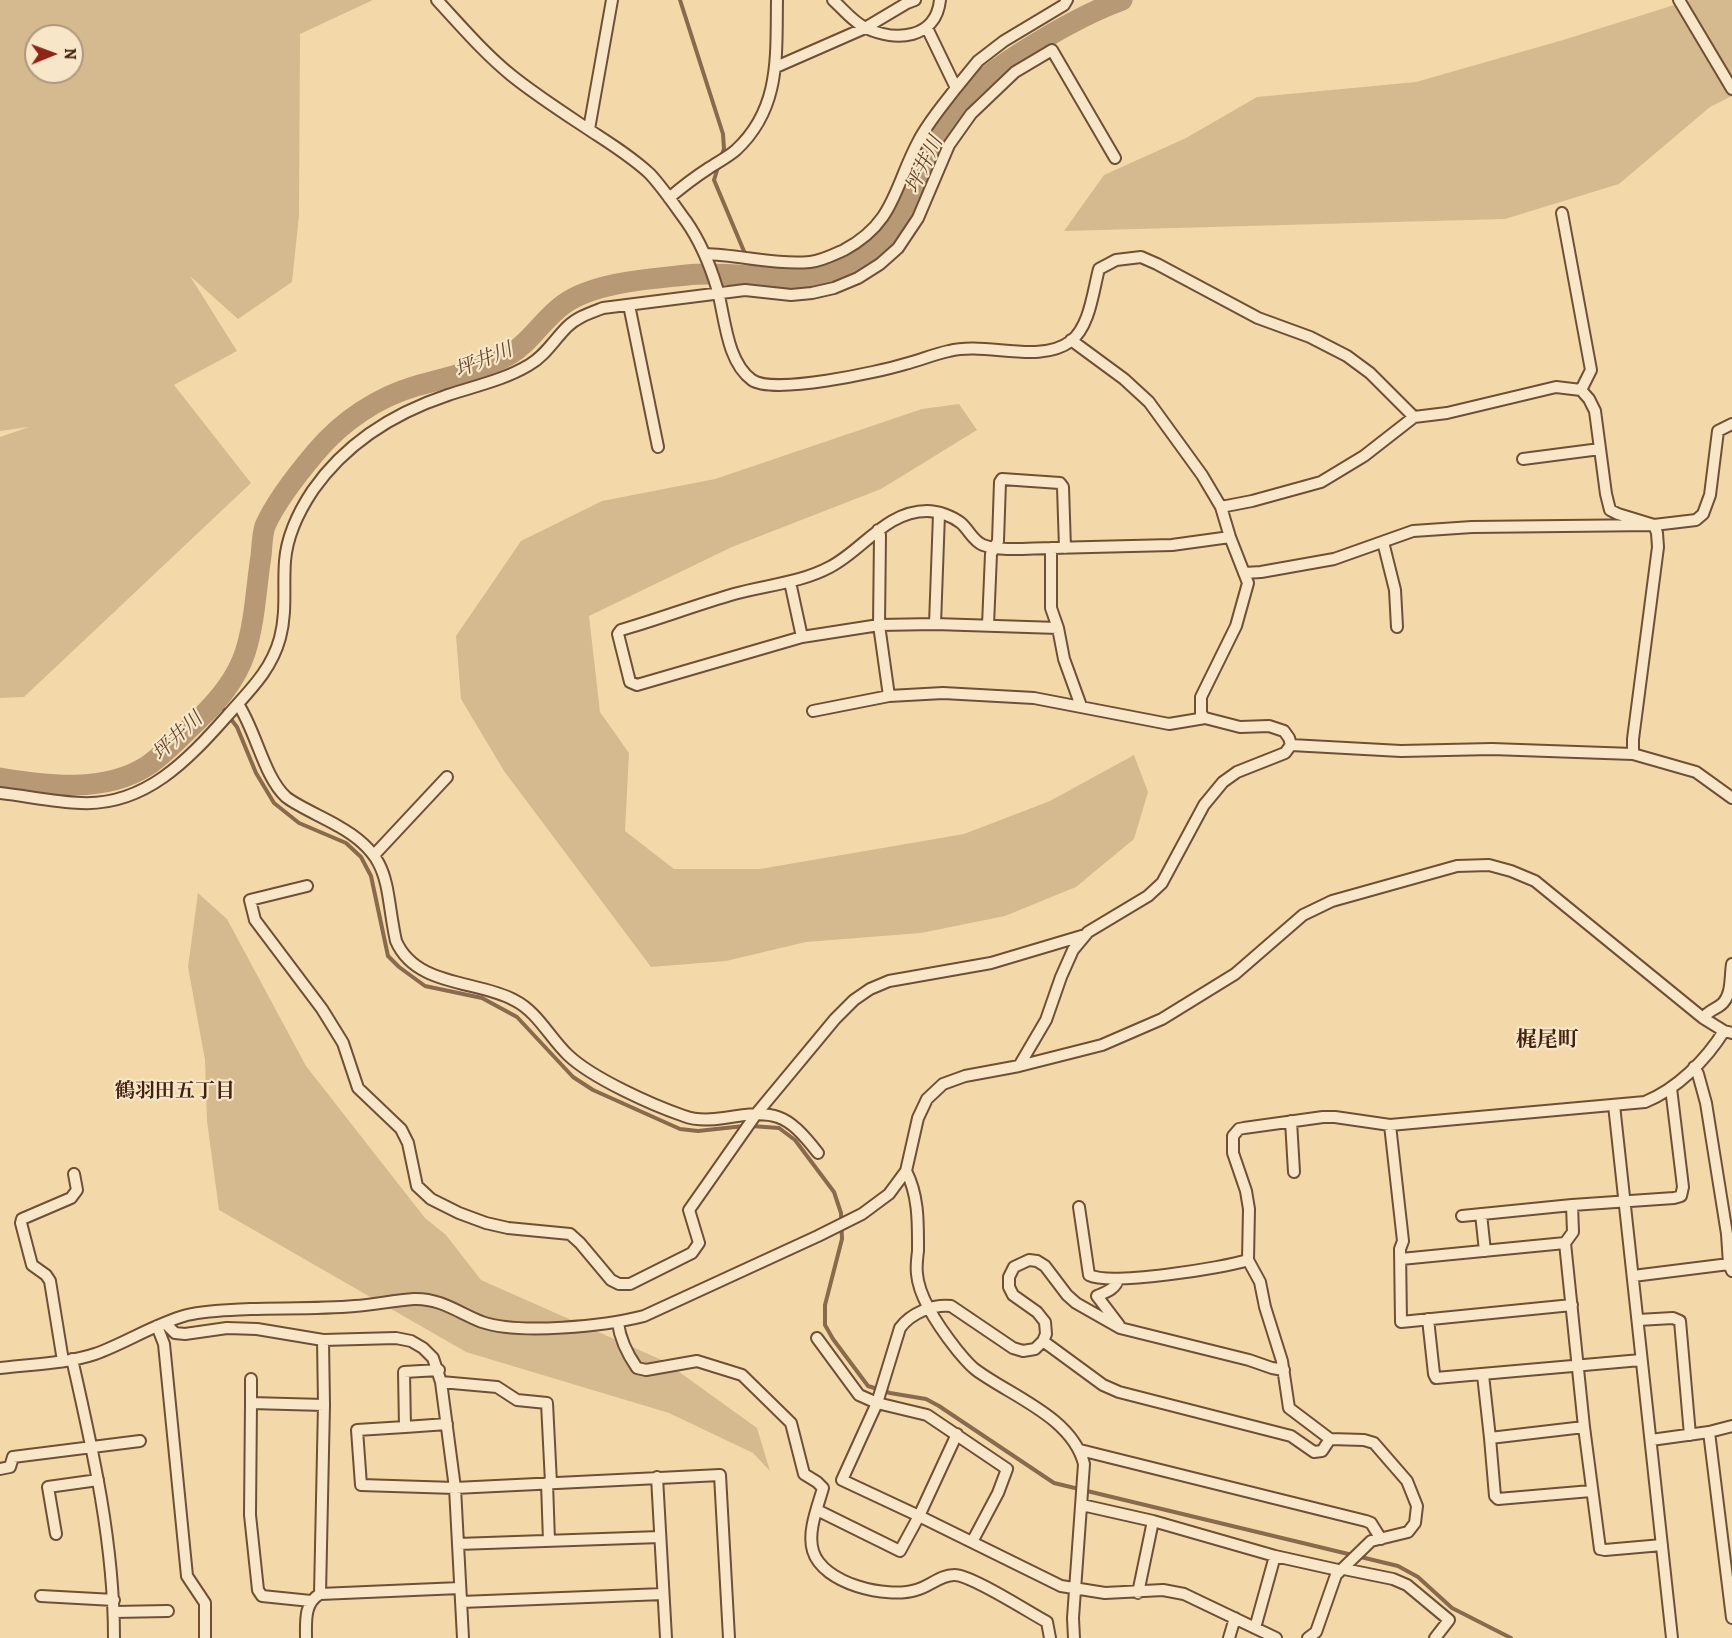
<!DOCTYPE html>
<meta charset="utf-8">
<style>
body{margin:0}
#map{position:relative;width:1732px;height:1638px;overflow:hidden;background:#f3d9aa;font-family:Alegreya,serif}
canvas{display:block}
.north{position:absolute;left:24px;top:24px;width:60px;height:60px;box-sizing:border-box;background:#f7e6c8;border:2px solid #af977e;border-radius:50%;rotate:89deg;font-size:16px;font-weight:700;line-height:24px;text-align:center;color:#43210e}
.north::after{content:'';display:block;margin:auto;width:21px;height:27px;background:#8f2418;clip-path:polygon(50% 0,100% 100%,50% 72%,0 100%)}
</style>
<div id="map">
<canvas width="1732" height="1638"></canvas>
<div class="north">N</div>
</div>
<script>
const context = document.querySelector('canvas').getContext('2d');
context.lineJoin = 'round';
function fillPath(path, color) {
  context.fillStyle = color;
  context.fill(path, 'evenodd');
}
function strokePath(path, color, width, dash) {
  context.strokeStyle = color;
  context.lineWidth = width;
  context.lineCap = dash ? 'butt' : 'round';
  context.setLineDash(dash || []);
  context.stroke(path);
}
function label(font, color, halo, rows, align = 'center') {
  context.font = font + ' Alegreya,"Noto Serif JP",serif';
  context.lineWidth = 4.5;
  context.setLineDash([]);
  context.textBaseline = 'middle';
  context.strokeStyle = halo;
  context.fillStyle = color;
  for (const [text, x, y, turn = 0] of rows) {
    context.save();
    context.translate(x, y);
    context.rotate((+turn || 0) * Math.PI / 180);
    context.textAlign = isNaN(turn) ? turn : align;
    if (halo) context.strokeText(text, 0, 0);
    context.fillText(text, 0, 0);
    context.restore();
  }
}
fillPath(new Path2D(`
 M 0,0 L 373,0 L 300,34 L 299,216 L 292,282 L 238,319 L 190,276 L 237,351 L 174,385 L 251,483 L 24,697 L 0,698 L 0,437 L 29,427 L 0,431 ZM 36,36 L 72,36 L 72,72 L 36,72 Z
 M 1690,0 L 1732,0 L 1732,96 L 1710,107 L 1619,184 L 1505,219 L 1064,231 L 1104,175 L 1186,138 L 1257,97 L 1416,82 L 1563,40 Z
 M 959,404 L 977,430 L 881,489 L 732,547 L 589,616 L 600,712 L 629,753 L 625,831 L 674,869 L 760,869 L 964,834 L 1050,801 L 1134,755 L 1148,792 L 1134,839 L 1076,887 L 1005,916 L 921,933 L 806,942 L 726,961 L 651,967 L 504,771 L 461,699 L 456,636 L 521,541 L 602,501 L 715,479 L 922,409 Z
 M 198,893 L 227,919 L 306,1066 L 425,1218 L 446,1235 L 481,1280 L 664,1361 L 757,1428 L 770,1471 L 753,1453 L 669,1413 L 466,1352 L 219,1210 L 207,1121 L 205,1060 L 188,967 Z`), '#d5ba8f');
strokePath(new Path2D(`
 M 680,0 L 723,134 L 724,149 L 721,157
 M 719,164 L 714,180 L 754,275
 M 217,701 L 237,727 L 256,773 L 274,803 L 299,823 L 346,843 L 361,857 L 371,876 L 388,956 L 399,967 L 425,986 L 482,998 L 517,1017 L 573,1077 L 593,1090 L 680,1129 L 698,1131 L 744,1126
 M 751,1126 L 779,1128 L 795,1140 L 834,1192 L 841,1213 L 842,1239 L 825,1305 L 825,1325 L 833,1339 L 868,1386 L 890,1393 L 926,1399 L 939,1406 L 1054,1483 L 1398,1566 L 1418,1577 L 1452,1608 L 1511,1638`), '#896a4c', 4);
strokePath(new Path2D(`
 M 0,778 C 47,786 105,793 147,766 C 165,754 182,735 198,720 C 218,701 236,680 245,653 C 255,622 256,588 261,556 C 262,547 262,535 265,526 C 275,503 300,471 316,452 C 342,421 378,397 416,386 C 445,378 483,370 509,355 C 531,342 543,319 564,304 C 595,282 650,279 687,275 C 739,269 796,289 845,268 C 874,255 898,228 911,199 C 918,183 923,165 930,149 C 937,134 949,119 958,105 C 983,69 1080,15 1122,0`), '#b79a75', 21);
const minor = new Path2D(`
 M 437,0 C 461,26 484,53 511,75 C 537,96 567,115 594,133 C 614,146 633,158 650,174 C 663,188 675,206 686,221 C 700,241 710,265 717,288 C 725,316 726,361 752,380 C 773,395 879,372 905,364 C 920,360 935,354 949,351 C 986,341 1039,365 1071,341 C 1090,326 1093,291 1099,269 L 1116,260 L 1141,257 L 1157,264 L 1258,318 L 1310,337 L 1347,356 L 1370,373 L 1414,417
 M 833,0 C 843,9 854,23 866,28 C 896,42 936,39 940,0
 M 1679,0 L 1732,89
 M 776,67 L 865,28 L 907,3 L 915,0
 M 956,88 L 978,61 L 1004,41 L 1064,5 L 1067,0
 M 589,129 L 612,0
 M 669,198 C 682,187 695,177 709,168 C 718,162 728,157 736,150 C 781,108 776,56 777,0
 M 1562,213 L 1591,370 L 1581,390
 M 705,254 C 740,255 775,265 810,262 C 821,261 833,255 844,250 C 896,222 894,186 919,140 C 929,121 943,105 956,88 L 927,28
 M 629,305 L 658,447
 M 1071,340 L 1124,379 L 1149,402 L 1202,475 L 1221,507 L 1230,537 L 1248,583 L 1236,626 L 1201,697 L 1201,714 L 1205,718
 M 1523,459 L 1600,449
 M 1221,507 L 1252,501 L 1321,482 L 1364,456 L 1414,417 L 1447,413 L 1556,387 L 1581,390 L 1589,399 L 1595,411 L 1606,494 L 1610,510 L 1618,514 L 1654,525 L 1657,533 L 1658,547 L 1633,739 L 1633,754 L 1696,772 L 1732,798
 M 878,530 L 880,535 L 879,625 L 889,696
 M 1383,542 L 1395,590 L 1397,627
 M 1051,548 C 1030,548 1003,552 983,545 C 973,541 969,530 961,523 C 952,516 938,511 927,511 C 886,511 863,550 830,567 C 800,583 766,585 734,594 C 696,605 659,619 621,630 L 618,634 L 630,682 L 637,685 L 802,637 L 879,625 L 935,624 L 1058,628
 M 1244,573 L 1261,572 L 1334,559 L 1413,531 L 1472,527 L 1654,525 L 1696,520 L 1703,514 L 1710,495 L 1718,431 L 1732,424
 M 790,582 L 802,637
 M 935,624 L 939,514
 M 988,625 L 991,554 L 998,541 L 1000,482 L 1002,479 L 1060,483 L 1063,487 L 1065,548
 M 238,704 C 256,731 264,777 286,797 C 297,806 325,818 338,826 C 394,857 384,887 396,941 C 416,987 477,980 514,1000 C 538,1012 549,1037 568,1055 C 592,1078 652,1105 684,1116 C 697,1121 711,1120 724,1118 C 775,1110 786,1112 818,1153
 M 1081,706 L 1064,659 L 1058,628 L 1051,608 L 1051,548 L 1172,545 L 1230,537
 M 813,711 L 889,696 L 943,693 L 1034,698 L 1169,724 L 1205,718 L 1240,727 L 1269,726 L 1284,731 L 1289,738 L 1291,745
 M 1291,745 L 1401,751 L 1492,749 L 1633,754
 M 0,793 C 27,796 54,802 81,803 C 145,806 188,760 227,716 C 249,691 271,671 280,638 C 287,612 283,587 285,561 C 287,535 299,511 313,490 C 346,443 394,413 448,395 C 475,386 504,380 529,365 C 545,356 554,340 567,327 C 577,317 590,313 603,308 L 745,290 L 791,295 L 812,293 L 834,288 L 858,278 L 880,264 L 898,248 L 918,218 L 949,145 L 971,114 L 1015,72 L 1052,50 L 1115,158
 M 375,854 L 447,777
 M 307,886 L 250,900 L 255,920 L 322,1009 L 343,1043 L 358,1088 L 401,1129 L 408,1143 L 417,1186 L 431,1199 L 459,1213 L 486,1223 L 508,1228 L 570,1234 L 580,1243 L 611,1280 L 619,1284 L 630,1284 L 692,1253 L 699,1243 L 689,1210 L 757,1113 L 835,1019 L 854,1000 L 870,989 L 889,981 L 991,963 L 1085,935
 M 1703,1018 C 1709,1010 1717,1009 1723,1003 C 1732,993 1730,977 1732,964
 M 1019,1066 L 1046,1020 L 1061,977 L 1073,950 L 1088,932 L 1148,896 L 1162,883 L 1204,805 L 1223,782 L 1237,772 L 1285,753 L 1291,745
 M 1694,1067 L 1698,1074 L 1706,1103 L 1727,1234 L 1729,1264 L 1732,1271
 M 1614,1105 L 1672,1638
 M 1291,1121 L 1294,1172
 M 1390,1125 L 1403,1241 L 1400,1249 L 1401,1322 L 1572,1305
 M 906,1171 C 919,1196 918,1224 918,1251 C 917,1259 916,1267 917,1274 C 919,1299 942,1331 957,1350 C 963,1357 969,1365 976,1370 C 1011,1396 1072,1417 1084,1464 L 1073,1618 L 1074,1638
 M 1079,1207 L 1089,1275 C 1110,1286 1223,1268 1248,1260
 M 1481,1214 L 1485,1251
 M 1462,1216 L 1572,1205
 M 1401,1259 L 1565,1243
 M 1633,1276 L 1729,1264
 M 1118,1279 C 1116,1289 1106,1292 1097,1296 L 1119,1325
 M 1428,1319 L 1434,1374 L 1436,1378 L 1641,1360
 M 1638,1320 L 1673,1318 L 1680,1321 L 1690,1435
 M 165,1323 L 175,1333 L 185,1334 L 227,1328 L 257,1329 L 323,1340 L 396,1338 L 411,1341 L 423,1348 L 433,1358 L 441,1382 L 455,1488 L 463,1638
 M 618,1323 C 620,1339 628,1355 637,1368 L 646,1370 L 697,1361 L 742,1375 L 791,1423 L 804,1474 L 817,1482 L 823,1488 C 818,1506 807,1532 813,1551 C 823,1584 887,1599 916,1590 C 929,1587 940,1575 954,1575 C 970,1574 1030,1613 1047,1622 L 1050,1638
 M 157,1326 L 164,1344 L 187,1576 L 205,1603 L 205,1638
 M 817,1338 L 859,1395 L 877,1403 L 927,1415 L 1007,1469 L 998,1493 L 972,1542
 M 1043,1341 L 1103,1385 L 1119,1392 L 1291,1436 L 1314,1452 L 1322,1451 L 1330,1439
 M 72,1359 C 93,1451 114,1543 114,1638
 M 63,1361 L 50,1281 L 46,1275 L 32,1265 L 21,1223 L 22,1219 L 71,1198 L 77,1190 L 74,1174
 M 0,1368 C 31,1364 65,1364 95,1354 C 126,1343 154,1324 187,1315 C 208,1310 229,1310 250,1309 C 285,1308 320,1309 355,1306 C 374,1305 394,1300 414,1299 C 440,1298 459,1313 482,1322 C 520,1335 605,1326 644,1316 L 818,1236 L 862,1214 L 889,1194 L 906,1171 L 918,1118 L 927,1099 L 943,1084 L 965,1076 L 1019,1066 L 1102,1045 L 1162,1019 L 1235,974 L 1303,915 L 1332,901 L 1457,866 L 1489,865 L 1511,871 L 1535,881 L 1703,1018 L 1724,1031 L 1732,1033
 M 439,1370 L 404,1372 L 405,1427 L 447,1424
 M 1483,1375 L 1490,1438
 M 251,1379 L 251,1403 L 324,1405
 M 441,1382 L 497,1387 L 517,1400 L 547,1403 L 551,1483
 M 251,1403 L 250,1515 L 258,1590 L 262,1596 L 311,1601
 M 405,1427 L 357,1430 L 361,1485 L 455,1488 L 720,1475 L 729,1638
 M 1584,1427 L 1565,1243 L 1573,1232 L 1572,1205 L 1674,1198 L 1681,1196 L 1683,1187 L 1671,1088
 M 1709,1432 L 1732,1618
 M 1651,1440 L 1709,1432 L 1732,1426
 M 1080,1450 L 1366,1521 L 1371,1523 L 1381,1539
 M 0,1469 L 10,1467 L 13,1457 L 140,1441
 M 657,1477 L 666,1638
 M 547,1483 L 549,1541
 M 1591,1491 L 1498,1499 L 1495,1496 L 1490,1438 L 1584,1427 L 1600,1549 L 1605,1550 L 1662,1545
 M 1082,1505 L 1153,1521 L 1275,1556 L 1338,1570 L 1344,1569 L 1393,1579 L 1407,1585 L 1449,1620 L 1435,1638
 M 817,1510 L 900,1551 L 919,1516 L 957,1434
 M 56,1534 L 48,1487 L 98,1480
 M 458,1544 L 660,1537
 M 1138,1593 L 1153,1521
 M 320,1594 L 324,1405 L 323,1340
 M 41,1596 L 114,1600
 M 461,1602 L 663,1594
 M 114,1612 L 168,1611
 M 1255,1628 L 1275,1556
 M 306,1638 C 306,1621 304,1603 320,1594 L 460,1588
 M 1229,1638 L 1235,1618
 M 1276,1638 L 1184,1594 L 1163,1590 L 1105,1593 L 1061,1586 L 919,1516 L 842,1480 L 877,1403 L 900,1328 C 911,1313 933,1304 951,1306 L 1013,1348 L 1023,1351 L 1035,1349 L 1043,1341 L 1046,1334 L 1045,1322 L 1037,1312 L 1013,1295 L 1009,1287 L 1009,1277 L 1014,1267 L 1029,1260 L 1037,1261 L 1045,1266 L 1067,1295 L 1076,1303 L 1120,1328 L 1249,1360 L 1272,1368 L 1284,1370
 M 1308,1638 L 1316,1632 L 1336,1575 L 1371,1541 L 1408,1532 L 1415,1523 L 1417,1506 L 1407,1481 L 1374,1443 L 1364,1440 L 1330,1439 L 1289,1408 L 1282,1361 L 1265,1307 L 1260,1282 L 1248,1260 L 1249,1209 L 1246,1191 L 1233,1153 L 1233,1136 L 1239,1129 L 1244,1128 L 1323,1117 L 1335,1117 L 1390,1125 L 1645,1102 C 1677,1089 1706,1060 1724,1031`);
strokePath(minor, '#6f4f35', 14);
strokePath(minor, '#f7e6c8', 10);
label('italic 20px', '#66452d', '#f7e6c8', [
 ["坪井川",925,165,-64],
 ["坪井川",484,361,-22],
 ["坪井川",178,737,-43]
]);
label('bold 20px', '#43210e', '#f7e6c8', [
 ["鶴羽田五丁目",175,1092]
]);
label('bold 21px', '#43210e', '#f7e6c8', [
 ["梶尾町",1547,1041]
]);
</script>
